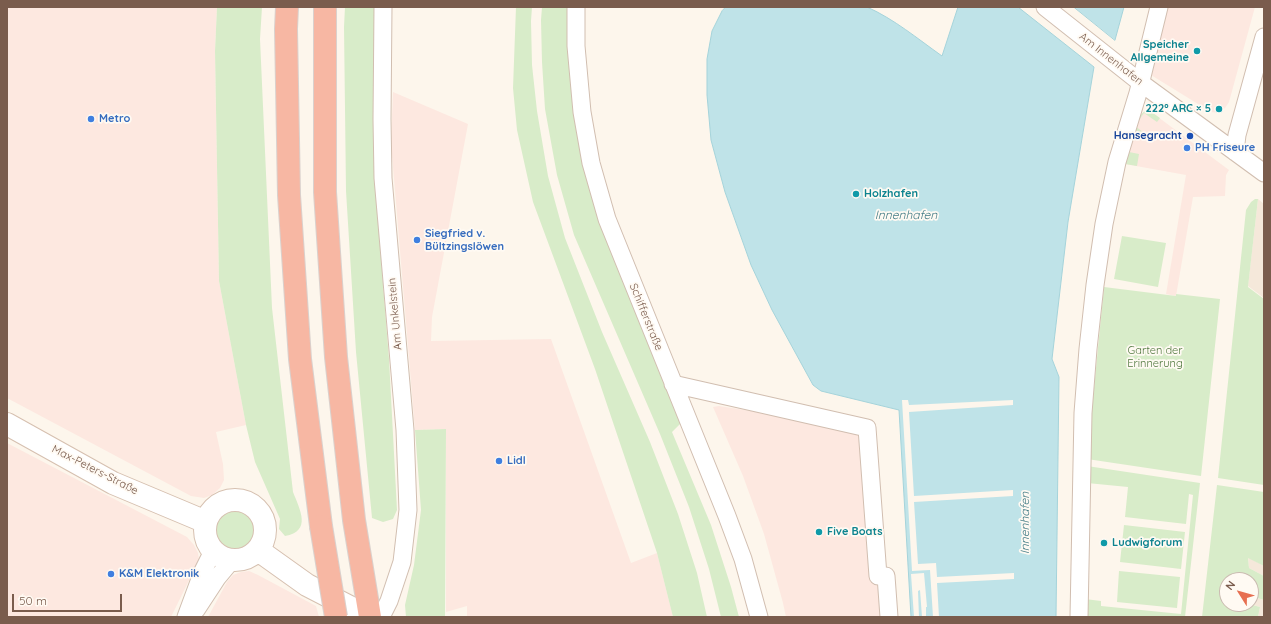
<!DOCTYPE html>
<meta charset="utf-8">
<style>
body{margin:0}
#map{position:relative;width:1271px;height:624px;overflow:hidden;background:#fdf6ec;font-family:Quicksand,sans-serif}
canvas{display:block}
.frame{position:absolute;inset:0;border:8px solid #7a5c4d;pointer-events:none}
.north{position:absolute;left:1219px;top:572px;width:40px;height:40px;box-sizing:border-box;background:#fffaf3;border:1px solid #cabbb1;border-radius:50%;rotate:307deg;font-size:11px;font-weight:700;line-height:16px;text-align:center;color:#7a5c4d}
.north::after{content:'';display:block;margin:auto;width:14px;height:18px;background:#e76f51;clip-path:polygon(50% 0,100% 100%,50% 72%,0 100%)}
.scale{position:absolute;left:12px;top:594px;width:110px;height:18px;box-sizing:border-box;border:2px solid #7a5c4d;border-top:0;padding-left:5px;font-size:12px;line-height:14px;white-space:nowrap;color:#7a5c4d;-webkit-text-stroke:3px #fffaf3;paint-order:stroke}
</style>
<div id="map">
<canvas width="1271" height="624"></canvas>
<div class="frame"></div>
<div class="north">N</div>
<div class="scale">50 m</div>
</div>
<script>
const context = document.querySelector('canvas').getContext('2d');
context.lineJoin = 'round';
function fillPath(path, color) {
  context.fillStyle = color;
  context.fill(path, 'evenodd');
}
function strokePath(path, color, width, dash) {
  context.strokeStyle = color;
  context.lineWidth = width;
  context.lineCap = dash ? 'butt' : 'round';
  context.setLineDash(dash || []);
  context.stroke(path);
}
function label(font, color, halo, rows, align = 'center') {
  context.font = font + ' Quicksand,sans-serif';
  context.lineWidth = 3.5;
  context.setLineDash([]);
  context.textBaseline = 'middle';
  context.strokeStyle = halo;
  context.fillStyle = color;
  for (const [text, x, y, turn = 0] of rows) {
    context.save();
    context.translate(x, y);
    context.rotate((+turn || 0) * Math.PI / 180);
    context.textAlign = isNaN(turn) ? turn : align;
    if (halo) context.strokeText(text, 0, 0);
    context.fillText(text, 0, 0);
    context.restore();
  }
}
fillPath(new Path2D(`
 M 1258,199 L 1264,204 L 1264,298 L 1248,286 Z
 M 1248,557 L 1264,566 L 1264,576 L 1249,568 Z
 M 1251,596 L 1264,600 L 1264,617 L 1258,617 L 1260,607 L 1249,604 L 1251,604 Z`), '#f5e8da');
fillPath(new Path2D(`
 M 7,7 L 217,7 L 215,51 L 219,281 L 246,425 L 216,432 L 223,464 L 224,480 L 220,488 L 212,495 L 204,498 L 191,496 L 7,398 Z
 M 1167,7 L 1255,7 L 1229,102 L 1225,108 L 1219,113 L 1211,112 L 1151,75 Z
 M 393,92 L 468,124 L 432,317 L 431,341 L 551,339 L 631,563 L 657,553 L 673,617 L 467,617 L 467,606 L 446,612 L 446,429 L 415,430 L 391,143 Z
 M 1145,111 L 1150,111 L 1229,170 L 1226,175 L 1225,196 L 1193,197 L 1176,296 L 1166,294 L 1186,175 L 1125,164 L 1130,131 L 1142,113 Z
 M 719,406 L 790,417 L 862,434 L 884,582 L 886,617 L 786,617 L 783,603 L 764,534 L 743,476 L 713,407 Z
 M 7,443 L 187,537 L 194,545 L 198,553 L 199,560 L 171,617 L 7,617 Z
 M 249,571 L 258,575 L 316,606 L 319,617 L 208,617 L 227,582 L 233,575 L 241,572 Z`), '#fde8e0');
fillPath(new Path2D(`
 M 217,7 L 262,7 L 260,39 L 272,308 L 293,492 C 300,510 312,531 285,536 L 279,529 L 280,519 L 255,462 L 246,425 L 219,281 L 215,51 Z
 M 345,7 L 375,7 L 374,169 L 389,359 L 397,510 L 393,519 L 383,522 L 372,518 L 356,352 L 346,191 L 344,27 Z
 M 516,7 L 532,7 L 531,21 L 532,65 L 537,111 L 548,176 L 565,238 L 602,332 L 650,442 L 678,514 L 697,573 L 707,617 L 673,617 L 657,553 L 595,369 L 533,202 L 517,130 L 513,88 Z
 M 542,7 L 569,7 L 575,110 L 682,422 L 672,432 L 711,525 L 731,587 L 739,617 L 721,617 L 709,569 L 689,507 L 660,434 L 574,235 L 557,175 L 545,109 L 542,62 L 541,20 Z
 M 1145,111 L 1150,111 L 1160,118 L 1157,122 L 1144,113 L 1135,126 L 1143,132 L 1133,130 L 1129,152 L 1139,154 L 1137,166 L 1125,164 C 1129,146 1129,122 1145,111 Z
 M 1255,199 L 1258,199 L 1248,287 L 1264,299 L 1264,485 L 1218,478 L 1246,210 L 1251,202 Z
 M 1122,236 L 1166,243 L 1158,287 L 1114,279 Z
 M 1104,287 L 1176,296 L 1176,294 L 1220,299 L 1201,476 L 1087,459 Z
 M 446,429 L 445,617 L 406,617 L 405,605 L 414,565 L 421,510 L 415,430 Z
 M 1087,466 L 1200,483 L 1185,617 L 1084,617 L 1085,599 L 1101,601 L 1101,606 L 1181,614 L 1193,495 L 1189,494 L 1186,524 L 1125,517 L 1128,487 L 1087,483 Z
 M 1217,485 L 1264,492 L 1264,566 L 1248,558 L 1249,568 L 1264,576 L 1264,600 L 1251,596 L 1251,580 L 1227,580 L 1227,604 L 1249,604 L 1260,607 L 1258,617 L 1202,617 Z
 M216 530a20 20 0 1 1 40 0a20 20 0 1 1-40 0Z
 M 1124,525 L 1185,532 L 1181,569 L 1120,562 Z
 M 1119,571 L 1180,577 L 1177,608 L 1117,602 Z`), '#d8ecc9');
const water = new Path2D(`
 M 726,7 L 867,7 C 894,19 918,39 942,56 L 958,7 L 1018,7 L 1094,67 L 1068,222 L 1052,359 L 1059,377 L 1056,617 L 911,617 L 899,410 L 821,391 L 813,385 L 772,310 L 751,265 L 725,192 L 711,140 L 707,95 L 707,59 L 712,31 L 722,11 Z
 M 1074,7 L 1124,7 L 1115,40 Z`);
fillPath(water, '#bfe3e8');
strokePath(water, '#a5d3da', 1);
fillPath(new Path2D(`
 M 902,400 L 908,400 L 909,405 L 1013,400 L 1013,405 L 909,412 L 914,496 L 1013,490 L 1013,496 L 914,502 L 918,564 L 936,563 L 937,577 L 1014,573 L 1014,579 L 937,583 L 939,617 L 933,617 L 930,570 L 912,571 Z
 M 924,573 L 927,607 L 926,607 L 926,617 L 922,617 L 920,590 L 918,591 L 919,617 L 914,617 L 911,574 Z`), '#fdf6ec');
const street = new Path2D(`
 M 576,7 L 576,46 L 582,112 L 591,163 L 607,219 L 727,516 L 743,559 L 759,617
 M 1045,7 L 1141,83 L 1264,173
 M 1235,152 L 1237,135 L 1264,37
 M 673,384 L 867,428 L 878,576 L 886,576 L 889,617
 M 196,610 L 217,578 L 232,560
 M 186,617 L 203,571 L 213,551
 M 381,617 L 389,601 L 402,562 L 408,510 L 405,430 L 383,178 L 382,119 L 383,7
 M 1079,617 L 1083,413 L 1088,349 L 1095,285 L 1104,224 L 1117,162 L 1138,93 L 1159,7`);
const secondary = new Path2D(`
 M 7,424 L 113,483 L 206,522
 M205 530a30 30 0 1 1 60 0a30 30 0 1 1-60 0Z
 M 258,550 L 307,585 L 369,617`);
const highway = new Path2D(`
 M 287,7 L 286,29 L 289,195 L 300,359 L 321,526
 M 325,7 L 325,192 L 336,357 L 354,520 L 370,617`);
strokePath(street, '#d1beb0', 19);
strokePath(secondary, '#d6c0b0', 24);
strokePath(highway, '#dad1cd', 24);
strokePath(street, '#fff', 17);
strokePath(secondary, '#fff', 22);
strokePath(highway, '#f7b7a3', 22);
const highwayBridge = new Path2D(`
 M 321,526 L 336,617`);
strokePath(highwayBridge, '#dad1cd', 24, []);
strokePath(highwayBridge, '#f7b7a3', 22);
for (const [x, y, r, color] of [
 [1197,51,4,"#0f9aa8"],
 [1219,109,4,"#0f9aa8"],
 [91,119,4,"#3f7fe0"],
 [1190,136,4,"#1a4fb4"],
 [1187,148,4,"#3f7fe0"],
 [856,194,4,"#0f9aa8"],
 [417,240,4,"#3f7fe0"],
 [499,461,4,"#3f7fe0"],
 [819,532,4,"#0f9aa8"],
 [1104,543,4,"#0f9aa8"],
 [111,574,4,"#3f7fe0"]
]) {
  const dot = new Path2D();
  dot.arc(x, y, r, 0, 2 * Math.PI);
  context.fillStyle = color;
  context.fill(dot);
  strokePath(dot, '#fffaf3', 1.5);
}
label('bold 11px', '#0d838f', '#fffaf3', [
 ["Speicher",1189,45,"right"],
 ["Allgemeine",1189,58,"right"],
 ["222° ARC × 5",1211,109,"right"],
 ["Holzhafen",864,194],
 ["Five Boats",827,532],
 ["Ludwigforum",1112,543]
], 'left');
label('11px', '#7a5c4d', '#fffaf3', [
 ["Am Innenhafen",1111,59,38],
 ["Am Unkelstein",395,314,-95],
 ["Schifferstraße",646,317,68],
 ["Max-Peters-Straße",95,470,27]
]);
label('bold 11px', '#366cbe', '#fffaf3', [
 ["Metro",99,119],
 ["PH Friseure",1195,148],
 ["Siegfried v.",425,234],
 ["Bültzingslöwen",425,247],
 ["Lidl",507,461],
 ["K&M Elektronik",119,574]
], 'left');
label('bold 11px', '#164399', '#fffaf3', [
 ["Hansegracht",1182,136]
], 'right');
label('11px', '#537a41', '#fffaf3', [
 ["Garten der",1155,351],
 ["Erinnerung",1155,364]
]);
label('italic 12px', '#437c86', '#fffaf3', [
 ["Innenhafen",906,215],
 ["Innenhafen",1025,523,-90]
]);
</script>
